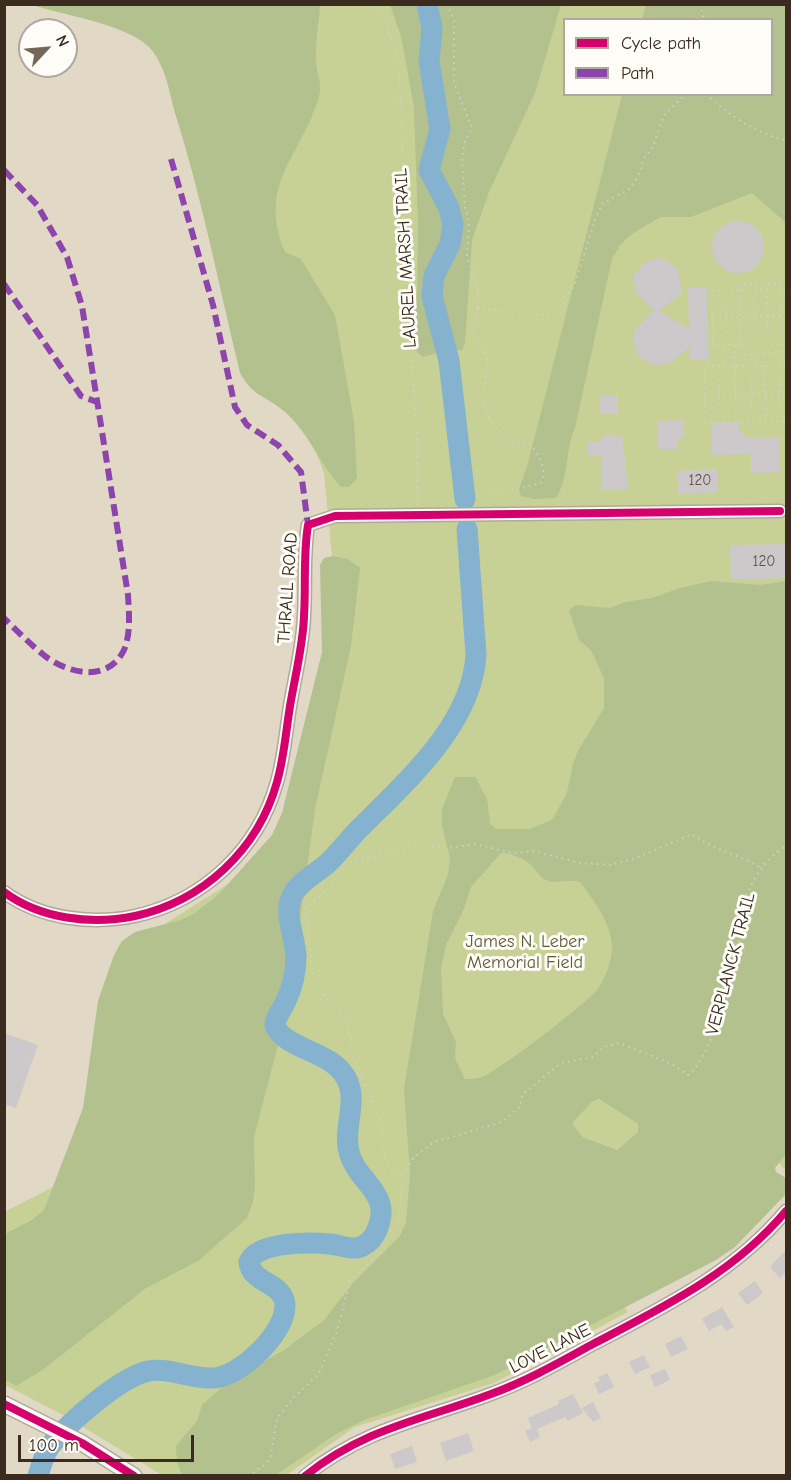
<!DOCTYPE html>
<style>
body{margin:0}
#map{position:relative;width:791px;height:1480px;overflow:hidden;background:#e1d9c5;font-family:"Comic Neue",sans-serif}
canvas{display:block}
.frame{position:absolute;inset:0;border:6px solid #3b2a1e;pointer-events:none}
.legend{position:absolute;left:563px;top:18px;width:210px;height:78px;box-sizing:border-box;background:#fdfcf7;border:2px solid #afa8a0;margin:0;padding:8px 10px;list-style:none;font-size:18px;color:#3b2a1e}
.legend li{display:flex;align-items:center;gap:12px;height:30px}
.legend b{width:30px;border:2px solid #afa8a0}
.north{position:absolute;left:18px;top:18px;width:60px;height:60px;box-sizing:border-box;background:#fdfcf7;border:2px solid #afa8a0;border-radius:50%;rotate:64deg;font-size:16px;font-weight:700;line-height:24px;text-align:center;color:#3b2a1e}
.north::after{content:'';display:block;margin:auto;width:21px;height:27px;background:#756758;clip-path:polygon(50% 0,100% 100%,50% 72%,0 100%)}
.scale{position:absolute;left:18px;top:1435px;width:176px;height:27px;box-sizing:border-box;border:3px solid #3b2a1e;border-top:0;padding-left:8px;font-size:18px;line-height:21px;white-space:nowrap;color:#3b2a1e;-webkit-text-stroke:4px #fdfcf7;paint-order:stroke}
</style>
<div id="map">
<canvas width="791" height="1480"></canvas>
<div class="frame"></div>
<ul class="legend">
<li><b style="height:8px;background:#d6006c"></b>Cycle path</li>
<li><b style="height:8px;background:#8e44ad"></b>Path</li>
</ul>
<div class="north">N</div>
<div class="scale">100 m</div>
</div>
<script>
const context = document.querySelector('canvas').getContext('2d');
context.lineJoin = 'round';
function fillPath(path, color) {
  context.fillStyle = color;
  context.fill(path, 'evenodd');
}
function strokePath(path, color, width, dash) {
  context.strokeStyle = color;
  context.lineWidth = width;
  context.lineCap = dash ? 'butt' : 'round';
  context.setLineDash(dash || []);
  context.stroke(path);
}
function label(font, color, halo, rows, align = 'center') {
  context.font = font + ' "Comic Neue",sans-serif';
  context.lineWidth = 6;
  context.setLineDash([]);
  context.textBaseline = 'middle';
  context.strokeStyle = halo;
  context.fillStyle = color;
  for (const [text, x, y, turn = 0] of rows) {
    context.save();
    context.translate(x, y);
    context.rotate((+turn || 0) * Math.PI / 180);
    context.textAlign = isNaN(turn) ? turn : align;
    if (halo) context.strokeText(text, 0, 0);
    context.fillText(text, 0, 0);
    context.restore();
  }
}
fillPath(new Path2D(`
 M 79,5 L 786,5 L 786,1171 L 621,976 L 454,1110 L 628,1312 L 494,1383 L 355,1427 L 285,1476 L 162,1475 L 63,1415 L 5,1385 L 4,1212 L 69,1179 L 119,953 L 277,853 L 336,598 L 324,473 L 163,51 ZM 564,20 L 772,20 L 772,94 L 564,94 Z
 M 599,1099 L 638,1124 L 638,1132 L 617,1150 L 583,1137 L 572,1125 L 572,1122 L 592,1102 Z`), '#c7d196');
fillPath(new Path2D(`
 M 33,5 L 320,5 C 319,23 315,42 316,60 C 316,72 323,84 319,96 C 303,155 256,182 285,252 L 301,259 L 335,315 L 354,421 L 357,478 L 349,487 L 341,487 C 320,464 308,432 285,412 C 267,396 253,397 240,373 C 219,286 202,198 175,113 C 169,91 165,63 148,46 C 122,23 65,16 33,5 Z
 M 390,5 L 561,5 L 535,93 L 489,192 L 472,240 L 465,343 L 462,350 L 446,350 L 423,357 L 417,352 L 411,320 L 417,294 L 418,228 L 414,108 L 401,36 Z
 M 646,5 L 786,5 L 786,223 L 752,193 L 691,217 L 660,217 L 632,234 L 620,245 L 612,259 L 575,428 C 565,450 569,479 556,498 L 533,499 L 521,496 L 519,489 L 528,463 L 622,95 L 772,94 L 772,20 L 642,19 Z
 M 332,556 L 348,559 L 360,568 L 351,646 L 315,809 L 289,1003 L 254,1137 L 255,1186 L 253,1202 L 247,1218 L 198,1261 L 146,1288 L 44,1369 L 16,1386 L 5,1380 L 5,1234 L 32,1220 L 44,1210 L 83,1108 L 98,1001 L 114,955 L 122,941 L 135,932 L 181,920 L 195,913 L 219,894 L 272,835 L 282,813 L 322,652 L 320,565 L 324,558 Z
 M 711,581 L 760,585 L 786,581 L 786,1154 L 775,1168 L 776,1172 L 786,1178 L 786,1194 L 735,1247 L 716,1260 L 495,1375 L 364,1420 L 336,1434 L 276,1475 L 182,1475 L 177,1462 L 176,1446 L 197,1421 L 202,1405 L 228,1382 L 284,1350 L 323,1321 L 353,1283 L 399,1237 L 406,1223 L 410,1174 L 404,1089 L 433,911 L 448,875 L 450,858 L 442,826 L 442,809 L 455,777 L 475,777 L 487,799 L 490,824 L 496,829 L 529,829 L 552,820 L 567,793 L 573,763 L 579,749 L 604,708 L 604,678 L 591,650 L 579,640 L 569,610 L 576,605 L 610,608 L 625,602 L 652,598 L 680,588 ZM 501,853 C 510,853 526,859 532,866 C 537,871 539,877 546,880 C 556,885 568,878 580,882 C 594,901 611,921 612,947 C 612,960 605,980 597,990 C 586,1004 495,1074 479,1078 C 475,1079 469,1079 465,1079 L 455,1058 L 456,1042 L 443,1014 L 441,968 L 446,945 L 464,909 L 471,887 ZM 599,1099 L 638,1124 L 638,1132 L 617,1150 L 583,1137 L 573,1125 L 573,1122 L 592,1102 Z`), '#b3c18f');
strokePath(new Path2D(`
 M 427,4 L 432,28 L 429,61 L 440,129 L 429,170 L 449,208 L 453,225 L 450,244 L 434,276 L 432,296 L 449,361 L 465,499
 M 38,1476 C 41,1465 44,1455 50,1446 C 68,1423 119,1378 148,1371 C 169,1367 190,1379 212,1378 C 239,1378 286,1333 285,1305 C 284,1282 251,1284 249,1262 C 258,1241 311,1242 330,1244 C 340,1245 348,1249 357,1248 C 365,1246 371,1241 375,1234 C 396,1193 357,1184 349,1152 C 342,1125 362,1096 342,1072 C 326,1051 285,1048 275,1026 C 275,1017 282,1010 286,1001 C 292,988 296,972 296,957 C 296,938 282,912 293,894 C 301,880 319,872 330,861 C 342,849 352,835 364,824 C 409,779 472,723 476,655 L 467,529`), '#85b2ce', 21);
fillPath(new Path2D(`
 M712 247a26 26 0 1 1 52 0a26 26 0 1 1-52 0Z
 M 657,258 L 665,259 L 678,269 L 682,293 L 659,311 L 689,329 L 688,288 L 707,287 L 709,359 L 690,359 L 689,347 L 672,362 L 657,366 L 649,364 L 637,354 L 633,338 L 635,330 L 654,310 L 635,292 L 634,276 L 643,263 Z
 M 600,395 L 618,395 L 618,414 L 600,414 Z
 M 684,420 L 684,437 L 678,437 L 678,449 L 658,449 L 657,421 Z
 M 739,422 L 739,432 L 743,432 L 743,437 L 780,437 L 780,472 L 751,473 L 751,454 L 712,455 L 711,423 Z
 M 622,435 L 628,489 L 602,490 L 601,455 L 588,455 L 588,442 L 602,442 L 602,436 Z
 M 717,469 L 717,492 L 678,494 L 677,471 Z
 M 786,544 L 786,578 L 731,580 L 730,545 Z
 M 4,1033 L 38,1045 L 16,1108 L 4,1104 Z
 M 786,1250 L 786,1272 L 780,1278 L 770,1267 Z
 M 755,1281 L 763,1293 L 747,1305 L 738,1293 Z
 M 722,1307 L 734,1327 L 726,1331 L 721,1324 L 709,1331 L 702,1319 Z
 M 681,1336 L 688,1349 L 671,1357 L 665,1344 Z
 M 644,1355 L 650,1367 L 635,1374 L 629,1362 Z
 M 665,1369 L 670,1380 L 655,1387 L 650,1375 Z
 M 607,1373 L 614,1387 L 599,1394 L 594,1383 L 600,1381 L 598,1377 Z
 M 573,1394 L 583,1413 L 568,1421 L 565,1417 L 537,1429 L 540,1437 L 530,1442 L 525,1431 L 532,1428 L 528,1418 L 559,1404 L 558,1401 Z
 M 593,1402 L 601,1418 L 593,1422 L 582,1408 Z
 M 468,1433 L 474,1451 L 446,1461 L 440,1443 Z
 M 412,1446 L 417,1462 L 395,1469 L 390,1454 Z`), '#cdc8c9');
const minor = new Path2D(`
 M 4,892 C 40,919 92,925 135,916 C 203,901 258,850 277,782 C 284,758 286,731 290,706 C 295,676 303,646 304,616 C 306,585 303,556 308,525 L 335,516 L 780,511
 M 305,1476 C 365,1428 422,1420 491,1394 C 527,1381 560,1362 593,1344 C 664,1307 734,1273 786,1211`);
const tertiary = new Path2D(`
 M 4,1404 L 82,1443 L 134,1476`);
strokePath(minor, '#b0a99b', 15);
strokePath(tertiary, '#b0a99b', 18);
strokePath(new Path2D(`
 M 379,4 L 397,55 L 402,120 L 403,260 L 417,428 L 417,505
 M 447,4 L 454,21 L 454,83 L 472,128 L 464,144 L 462,160 L 465,207 L 469,222 L 467,256 L 478,290 L 478,308 L 552,316 L 563,313 L 565,298 L 574,286 L 596,217 L 603,203 L 628,190 L 638,177 L 644,158 L 652,149 L 664,115 L 686,94
 M 700,4 L 704,20
 M 706,94 C 728,115 757,134 786,140
 M 786,289 L 712,291 L 713,345 L 786,344
 M 767,290 L 768,344
 M 781,299 L 782,332
 M 754,300 L 755,332
 M 726,301 L 727,334
 M 478,308 C 465,347 485,338 487,365 C 488,376 483,387 483,398 C 483,417 501,434 515,446 L 530,444 C 539,455 547,469 541,483 L 513,490 L 506,488 L 493,489 L 485,503
 M 713,317 L 786,316
 M 741,345 L 739,284 L 786,283
 M 723,362 L 728,357 L 786,351
 M 764,366 L 766,422
 M 786,366 L 705,366 L 705,423 L 786,421
 M 735,367 L 736,421
 M 719,379 L 719,411
 M 705,396 L 786,392
 M 751,409 L 752,377
 M 779,409 L 779,376
 M 403,1174 L 389,1168 L 384,1155 L 381,1122 L 353,1057 L 351,1038 L 343,1015 L 333,1008 L 314,980 L 305,909 L 328,889 L 347,863 L 420,846 L 448,848 L 476,844 L 512,853 L 534,851 L 580,863 L 611,865 L 636,858 L 692,834 C 713,850 739,854 761,868
 M 248,1476 L 266,1464 L 271,1455 L 277,1418 L 294,1397 L 318,1375 L 337,1331 L 350,1281 L 386,1247 L 391,1230 L 399,1220 L 403,1174 L 414,1157 L 434,1142 L 502,1122 L 520,1107 L 522,1095 L 561,1063 L 593,1057 L 604,1047 L 619,1043 L 672,1064 L 688,1075 C 715,1055 731,969 741,935 C 737,902 758,863 786,846`), '#d2cfc8', 2, [1.5, 4.5]);
strokePath(minor, '#faf9f6', 12);
strokePath(tertiary, '#faf9f6', 15);
strokePath(new Path2D(`
 M 734,345 L 735,367`), '#d2cfc8', 2, [1.5, 4.5]);
strokePath(new Path2D(`
 M 171,159 L 213,305 L 235,407 L 247,425 L 278,445 L 301,472 L 308,525
 M 4,170 L 37,205 L 67,257 L 82,306 L 128,595 C 129,613 131,633 124,650 C 108,683 69,674 45,656 C 31,645 17,631 4,618
 M 4,284 L 81,396 L 97,402`), '#8e44ad', 6, [12, 6]);
strokePath(new Path2D(`
 M 4,892 C 40,919 92,925 135,916 C 203,901 258,850 277,782 C 284,758 286,731 290,706 C 295,676 303,646 304,616 C 306,585 303,556 308,525 L 335,516 L 780,511
 M 4,1404 L 82,1443 L 134,1476
 M 305,1476 C 365,1428 422,1420 491,1394 C 527,1381 560,1362 593,1344 C 664,1307 734,1273 786,1211`), '#d6006c', 8);
label('15px', '#605249', null, [
 ["120",700,481],
 ["120",764,562]
]);
label('18px', '#3b2a1e', '#fdfcf7', [
 ["LAUREL MARSH TRAIL",406,258,-93],
 ["THRALL ROAD",288,588,-86],
 ["VERPLANCK TRAIL",731,964,-75],
 ["LOVE LANE",550,1349,-27]
]);
label('18px', '#5f5a36', '#fdfcf7', [
 ["James N. Leber",525,942],
 ["Memorial Field",525,963]
]);
</script>
